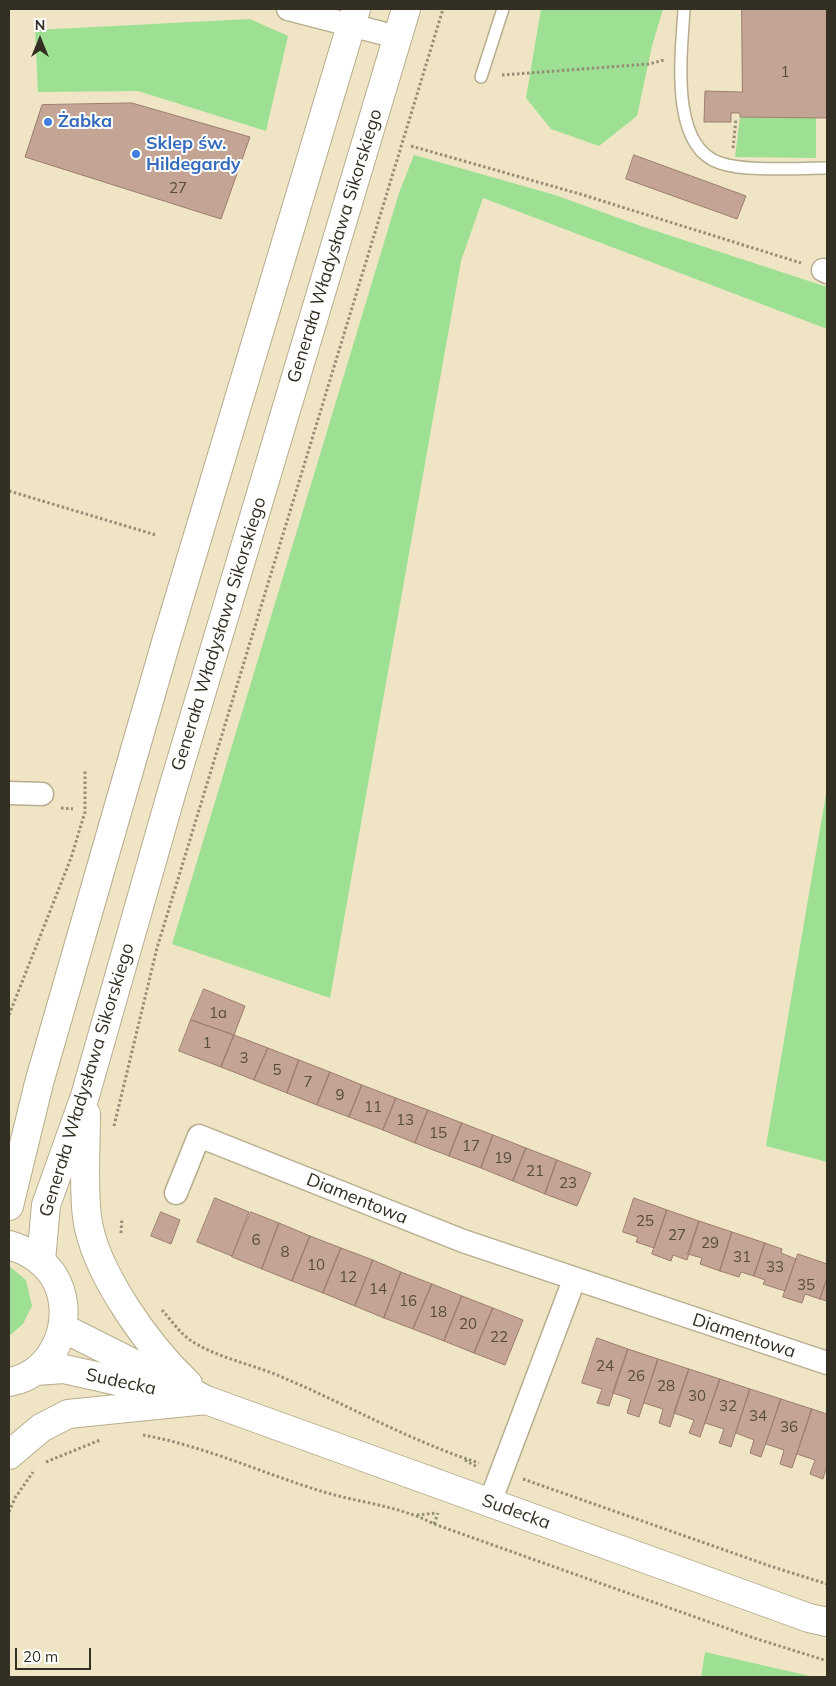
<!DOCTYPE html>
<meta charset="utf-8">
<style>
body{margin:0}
#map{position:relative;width:836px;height:1686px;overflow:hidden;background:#efe5c4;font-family:Mulish,sans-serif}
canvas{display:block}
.frame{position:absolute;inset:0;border:10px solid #332f22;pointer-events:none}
.north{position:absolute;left:15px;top:15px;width:50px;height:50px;-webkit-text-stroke:4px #fff;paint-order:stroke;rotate:0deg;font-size:14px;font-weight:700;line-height:20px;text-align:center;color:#332f22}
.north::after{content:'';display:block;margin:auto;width:18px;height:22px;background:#332f22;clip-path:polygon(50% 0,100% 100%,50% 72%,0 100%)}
.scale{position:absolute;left:15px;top:1648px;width:76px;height:22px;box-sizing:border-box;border:2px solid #332f22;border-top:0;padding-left:6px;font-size:15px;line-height:18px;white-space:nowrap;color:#332f22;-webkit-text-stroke:4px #fff;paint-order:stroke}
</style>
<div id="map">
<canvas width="836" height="1686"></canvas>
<div class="frame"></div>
<div class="north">N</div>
<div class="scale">20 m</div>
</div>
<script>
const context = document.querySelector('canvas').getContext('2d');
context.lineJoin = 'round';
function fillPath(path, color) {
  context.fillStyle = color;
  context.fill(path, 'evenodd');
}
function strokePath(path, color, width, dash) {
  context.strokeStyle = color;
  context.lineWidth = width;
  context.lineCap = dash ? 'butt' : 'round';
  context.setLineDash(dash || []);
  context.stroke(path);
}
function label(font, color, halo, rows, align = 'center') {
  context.font = font + ' Mulish,sans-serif';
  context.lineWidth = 4;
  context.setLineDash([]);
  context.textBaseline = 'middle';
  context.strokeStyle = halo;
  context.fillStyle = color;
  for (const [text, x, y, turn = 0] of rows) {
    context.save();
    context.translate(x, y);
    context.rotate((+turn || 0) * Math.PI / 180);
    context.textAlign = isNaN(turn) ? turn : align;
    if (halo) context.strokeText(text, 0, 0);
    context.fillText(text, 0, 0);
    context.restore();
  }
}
fillPath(new Path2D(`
 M 541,9 L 663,9 L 652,46 L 637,116 L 599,146 L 551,129 L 526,98 Z
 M 250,19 L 288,36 L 266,131 L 138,91 L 38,92 L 35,30 Z
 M 740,117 L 816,118 L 816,158 L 735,157 Z
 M 414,155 L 555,195 L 638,225 L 827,287 L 827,329 L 483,198 L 461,261 L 330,998 L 172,944 L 399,193 Z
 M 827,788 L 827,1162 L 766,1146 Z
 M 9,1266 L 26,1280 L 32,1306 L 23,1324 L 9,1336 Z
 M 705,1652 L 814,1677 L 701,1677 Z`), '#9ee093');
const building = new Path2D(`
 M 742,9 L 827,9 L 827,118 L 740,117 L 740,113 L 731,113 L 731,122 L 704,122 L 705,91 L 742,92 Z
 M 132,103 L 250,137 L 221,219 L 25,157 L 42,105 Z
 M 634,155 L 746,196 L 737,219 L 626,179 Z
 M 204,989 L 245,1006 L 234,1035 L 191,1020 Z
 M 191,1020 L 234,1035 L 221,1067 L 179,1051 Z
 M 234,1035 L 268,1048 L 254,1080 L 221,1067 Z
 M 268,1048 L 299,1060 L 287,1093 L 254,1080 Z
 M 299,1060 L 330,1072 L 317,1105 L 287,1093 Z
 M 330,1072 L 362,1085 L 349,1117 L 317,1105 Z
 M 362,1085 L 396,1098 L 383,1130 L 349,1117 Z
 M 396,1098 L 428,1110 L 415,1143 L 383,1130 Z
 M 428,1110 L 462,1123 L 449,1156 L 415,1143 Z
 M 462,1123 L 493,1135 L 481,1168 L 449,1156 Z
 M 493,1135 L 526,1148 L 513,1181 L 481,1168 Z
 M 526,1148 L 557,1160 L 545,1194 L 513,1181 Z
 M 557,1160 L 591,1173 L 577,1206 L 545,1194 Z
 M 215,1198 L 249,1212 L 232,1256 L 197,1242 Z
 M 634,1198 L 667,1210 L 654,1248 L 636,1242 L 638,1237 L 623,1232 Z
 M 667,1210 L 699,1221 L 687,1260 L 673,1255 L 671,1261 L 652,1254 Z
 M 161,1212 L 180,1220 L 171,1244 L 151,1236 Z
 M 251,1212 L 279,1223 L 262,1269 L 232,1257 Z
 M 699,1221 L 732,1232 L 720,1271 L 700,1264 L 702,1258 L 688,1254 Z
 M 279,1223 L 310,1236 L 292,1281 L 262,1269 Z
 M 732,1232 L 765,1243 L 754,1276 L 741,1272 L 739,1277 L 720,1271 Z
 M 310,1236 L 341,1248 L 323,1293 L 292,1281 Z
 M 765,1243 L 782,1249 L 781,1253 L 796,1259 L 785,1291 L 763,1284 L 765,1280 L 754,1276 Z
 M 341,1248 L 373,1260 L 355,1306 L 323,1293 Z
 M 798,1254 L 827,1264 L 827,1278 L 820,1299 L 805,1294 L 802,1303 L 783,1297 Z
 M 373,1260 L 401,1272 L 384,1318 L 355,1306 Z
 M 401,1272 L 432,1284 L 413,1329 L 384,1318 Z
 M 827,1278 L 827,1301 L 820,1299 Z
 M 432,1284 L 462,1296 L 444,1341 L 413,1329 Z
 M 462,1296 L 493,1308 L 474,1353 L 444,1341 Z
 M 493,1308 L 523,1320 L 505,1365 L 474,1353 Z
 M 597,1338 L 628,1349 L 609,1406 L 597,1403 L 602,1389 L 582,1383 Z
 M 628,1349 L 658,1359 L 639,1417 L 627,1413 L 631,1399 L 613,1393 Z
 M 658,1359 L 689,1369 L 670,1427 L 659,1423 L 663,1409 L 644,1403 Z
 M 689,1369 L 720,1379 L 700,1437 L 689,1433 L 694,1420 L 674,1413 Z
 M 720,1379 L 750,1389 L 731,1447 L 719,1443 L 724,1429 L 705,1423 Z
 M 750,1389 L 781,1399 L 761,1457 L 750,1453 L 754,1440 L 736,1433 Z
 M 781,1399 L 812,1409 L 792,1468 L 780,1464 L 784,1450 L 766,1444 Z
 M 812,1409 L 827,1414 L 827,1465 L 823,1479 L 810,1474 L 815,1460 L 797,1454 Z`);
fillPath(building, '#c4a494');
strokePath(building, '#9c7d6e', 1);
const lane = new Path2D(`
 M 684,9 C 682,50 668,146 720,163 C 746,172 798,168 827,168
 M 481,77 L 503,9`);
const street = new Path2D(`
 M 288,9 L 397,37
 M 823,270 L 827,272
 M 9,793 L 42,794
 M 176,1193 L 199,1136 L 463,1241 L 827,1363
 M 490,1502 L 574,1280`);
const secondary = new Path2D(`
 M 86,1114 C 86,1147 83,1183 87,1217 C 94,1272 149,1347 188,1384
 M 9,1206 L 39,1083 L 166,642 L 356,9
 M 9,1245 C 26,1250 42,1259 53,1275 C 78,1314 57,1374 9,1382
 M 41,1261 L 46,1205 L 85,1096 L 172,791 L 406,9
 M 63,1328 L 206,1400 L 809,1618 L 827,1622
 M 36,1371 L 64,1369 L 167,1392
 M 9,1455 L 41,1428 L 68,1414 L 206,1400`);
strokePath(lane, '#b7ad8e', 14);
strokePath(street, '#b7ad8e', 25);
strokePath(secondary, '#b7ad8e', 30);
strokePath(new Path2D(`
 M 502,75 L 649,64 L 664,60
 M 411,146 L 580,194 L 801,263
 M 733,148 L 736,119
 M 9,491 L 156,535
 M 61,808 L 73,809
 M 9,1015 L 71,858 L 85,812 L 85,771
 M 114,1126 L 157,948 L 443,9
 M 121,1233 L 122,1218
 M 162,1310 C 171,1320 179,1332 190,1340 C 217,1358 252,1364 282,1377 C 348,1405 410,1441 479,1463
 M 143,1435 C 205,1446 264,1474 324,1492 C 361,1503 400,1506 434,1524 L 754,1638 L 827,1661
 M 465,1460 L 477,1467
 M 46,1462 L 100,1440
 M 523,1479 L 770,1566 L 827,1584
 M 9,1512 L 15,1498 L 33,1472
 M 417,1515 L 436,1513
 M 434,1524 L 438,1513`), '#958e76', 3, [2.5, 2.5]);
strokePath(lane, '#fff', 11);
strokePath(street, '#fff', 22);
strokePath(secondary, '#fff', 28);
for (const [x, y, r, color] of [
 [48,122,5,"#3f7fe0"],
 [136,154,5,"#3f7fe0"]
]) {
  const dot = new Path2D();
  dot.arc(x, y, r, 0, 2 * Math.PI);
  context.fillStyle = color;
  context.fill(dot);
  strokePath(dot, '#fff', 2);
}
label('15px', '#574c3e', null, [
 ["1",785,72],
 ["27",178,188],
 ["1a",218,1013],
 ["1",207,1043],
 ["3",244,1058],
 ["5",277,1070],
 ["7",308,1082],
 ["9",340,1095],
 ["11",373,1107],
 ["13",405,1120],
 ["15",438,1133],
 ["17",471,1146],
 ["19",503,1158],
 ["21",535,1171],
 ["23",568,1183],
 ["25",645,1221],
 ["27",677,1235],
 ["6",256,1240],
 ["29",710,1243],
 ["8",285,1252],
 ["31",742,1257],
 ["10",316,1265],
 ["33",775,1267],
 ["12",348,1277],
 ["35",806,1285],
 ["14",378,1289],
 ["16",408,1301],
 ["18",438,1312],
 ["20",468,1324],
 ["22",499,1337],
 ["24",605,1366],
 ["26",636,1376],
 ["28",666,1386],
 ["30",697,1396],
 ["32",728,1406],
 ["34",758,1416],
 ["36",789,1427]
]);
label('bold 18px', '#366cbe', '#fff', [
 ["Żabka",58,122],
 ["Sklep św.",146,144],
 ["Hildegardy",146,165]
], 'left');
label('18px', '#332f22', '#fff', [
 ["Generała Władysława Sikorskiego",335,246,-73],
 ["Generała Władysława Sikorskiego",219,634,-73],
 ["Generała Władysława Sikorskiego",87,1080,-73],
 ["Diamentowa",357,1199,22],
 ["Diamentowa",744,1336,18],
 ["Sudecka",121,1382,12],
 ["Sudecka",516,1512,20]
]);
</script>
